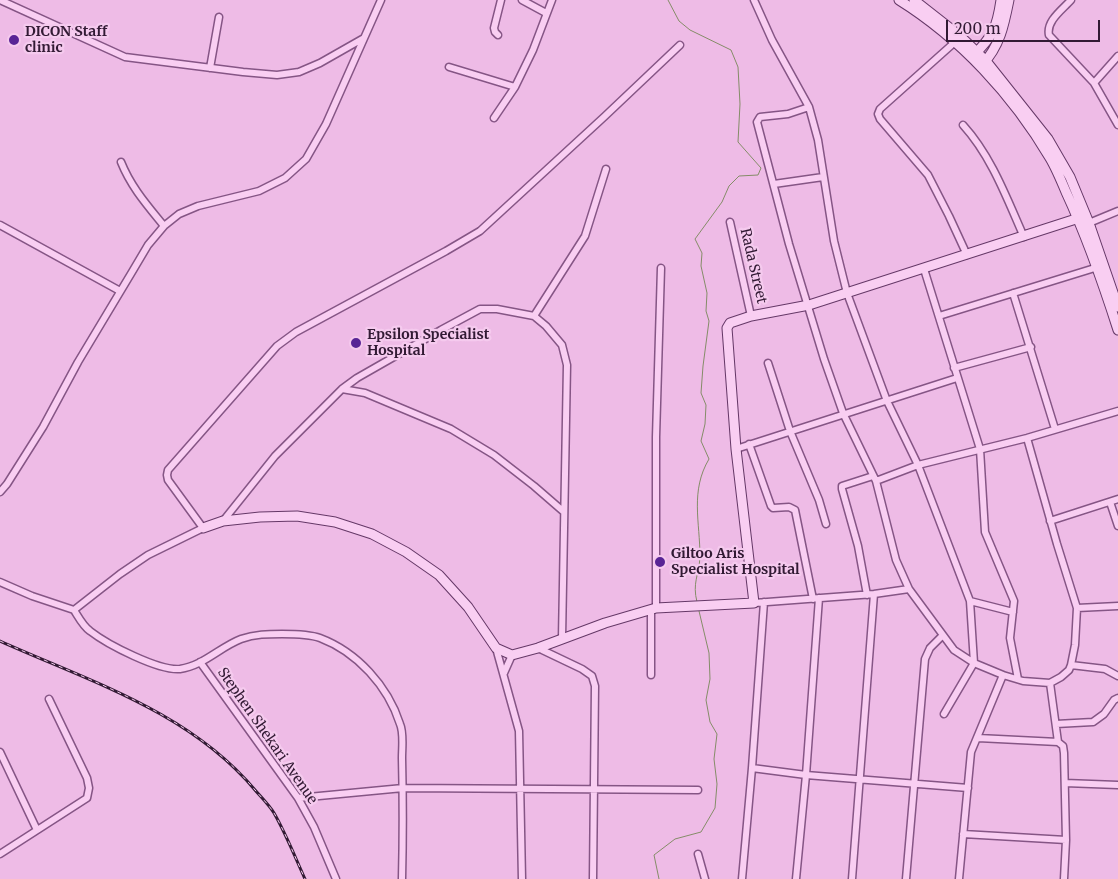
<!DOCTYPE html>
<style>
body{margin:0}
#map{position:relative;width:1118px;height:879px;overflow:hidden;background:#eebbe6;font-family:Merriweather,serif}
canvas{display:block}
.scale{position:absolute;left:946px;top:20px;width:154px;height:22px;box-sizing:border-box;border:2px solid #321a34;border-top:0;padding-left:6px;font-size:15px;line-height:18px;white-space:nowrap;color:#321a34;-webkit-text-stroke:4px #f5caee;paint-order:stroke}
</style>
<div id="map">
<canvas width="1118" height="879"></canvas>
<div class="scale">200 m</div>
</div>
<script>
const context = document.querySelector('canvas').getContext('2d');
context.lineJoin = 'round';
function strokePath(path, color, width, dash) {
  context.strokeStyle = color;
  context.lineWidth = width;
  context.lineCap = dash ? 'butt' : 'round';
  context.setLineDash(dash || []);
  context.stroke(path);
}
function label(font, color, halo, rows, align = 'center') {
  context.font = font + ' Merriweather,serif';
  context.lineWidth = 4.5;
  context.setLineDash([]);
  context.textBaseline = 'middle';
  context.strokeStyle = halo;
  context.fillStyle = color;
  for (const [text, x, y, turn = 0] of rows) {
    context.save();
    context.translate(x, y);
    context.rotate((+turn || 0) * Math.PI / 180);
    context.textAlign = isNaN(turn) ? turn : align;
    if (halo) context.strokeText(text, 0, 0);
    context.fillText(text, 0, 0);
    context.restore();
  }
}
strokePath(new Path2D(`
 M 668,0 L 679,21 L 690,30 L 731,50 L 738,67 L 740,104 L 738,142 L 761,168 L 758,175 L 739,176 L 729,186 L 722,202 L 695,239 L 702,253 L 701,266 L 707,293 L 706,311 L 709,321 L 703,366 L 701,393 L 706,405 L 705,424 L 701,441 L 709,459 C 690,491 700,522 700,557 C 699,575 692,583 697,602
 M 659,879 L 654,855 L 675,839 L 701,832 L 715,808 L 717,784 L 714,759 L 717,734 L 710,722 L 706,700 L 710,679 L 709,653 L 699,611`), '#848c67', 1);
const street = new Path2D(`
 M 0,0 L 125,57 L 243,72 L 277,75 L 299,72 L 320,63 L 364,38
 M 522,0 L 546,13
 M 754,0 L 772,40 L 809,107 L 818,140 L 834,241 L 847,293 L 887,401 L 918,465 L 970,601 L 974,663 L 944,714
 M 1071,0 C 1062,10 1046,21 1049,35 L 1094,83 L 1118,125
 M 498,35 L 495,32 L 494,28 L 501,0
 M 955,42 L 880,109 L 878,114 L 880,119 L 928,175 L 949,216 L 967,255
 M 449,67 L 515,87
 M 210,68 L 219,17
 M 1094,83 L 1118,56
 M 809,107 L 788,114 L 760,117 L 757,122 L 789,244 L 824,359 L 843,413 L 876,481 L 896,560 L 909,589 L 954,650 L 974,663 L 1003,675 L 1023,681 L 1050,683 L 1061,677 L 1069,670 L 1071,665 L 1075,645 L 1077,608 L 1057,544 L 1027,438
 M 494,118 L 515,87 L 533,50 L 552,0
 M 963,125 C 992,157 1007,199 1024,237
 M 121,162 C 131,187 147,205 164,226
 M 774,184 L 823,177
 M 730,222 L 751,316
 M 1089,223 L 1118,211
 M 0,225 L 120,291
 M 924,269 L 980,449 L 985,532 L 1014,601 L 1010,638 L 1018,679
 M 1013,293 L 1055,429
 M 534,316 L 585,236 L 606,169
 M 939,316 L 1098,267
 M 768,363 L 790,431 L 819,500 L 826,524
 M 954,368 L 1031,347
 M 342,389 L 365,393 L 451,429 L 494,455 L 534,486 L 564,512
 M 749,444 L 771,506 L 773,508 L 789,507 L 795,510 L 813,599
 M 736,449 L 957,378
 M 876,481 L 918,465 L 1027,438 L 1118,411
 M 0,492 L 7,484 L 43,427 L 78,362 L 132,272 L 148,245 L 164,226 L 179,214 L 198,206 L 259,191 L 285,178 L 306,159 L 326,124 L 381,0
 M 1110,502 L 1118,526
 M 223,521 L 275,456 L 342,389 L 357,378 L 441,330 L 480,309 L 497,309 L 534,316 L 546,326 L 562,345 L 567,365 L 562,638
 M 1050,521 L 1118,499
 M 0,582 L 32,596 L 74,610 L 120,574 L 148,555 L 203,528 L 168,480 L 167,475 L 168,470 L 277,346 L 296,332 L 446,251 L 480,231 L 604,117 L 680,45
 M 867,595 L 858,546 L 842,489 L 842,486 L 873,476
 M 970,601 L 1013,612
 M 754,603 L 874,594 L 909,589
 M 656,608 L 656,437 L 661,268
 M 1077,608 L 1118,606
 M 74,610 C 79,618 83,626 90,631 C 108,645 159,671 180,669 C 203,666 220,647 241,639 C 255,634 268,634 282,634 C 294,634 309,634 320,638 C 357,652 388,686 400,724 C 404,733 402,747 402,758 C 403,798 403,839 402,879
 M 651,610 L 651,675
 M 496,648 L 519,731 L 522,879
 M 538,648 L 582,669 L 592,676 L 595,686 L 593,879
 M 200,662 L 298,798 L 314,827 L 336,879
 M 1071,665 L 1105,669 L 1118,676
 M 504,673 L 512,655
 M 1050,683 L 1058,742
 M 1056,724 L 1093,722 L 1104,714 L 1114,700 L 1118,698
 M 978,738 L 1058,742 L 1063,746 L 1064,753 L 1066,840 L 1064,879
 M 0,752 L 37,830
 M 752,768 L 806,775 L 968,788
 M 1065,783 L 1118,785
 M 298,798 L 403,788 L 698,790
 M 963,834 L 1066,840
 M 0,854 L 87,798 L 89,788 L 87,778 L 49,699
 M 698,854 L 705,879
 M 742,879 L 752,768 L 764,602
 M 796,879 L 806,775 L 819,598
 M 852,879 L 874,594
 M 906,879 L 925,659 L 930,648 L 942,636
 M 959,879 L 971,752 L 1003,675`);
const secondary = new Path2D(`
 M 899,0 C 960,38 1013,95 1050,158 C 1056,168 1061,180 1066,192 C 1087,237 1103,283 1118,330
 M 914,0 L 960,36 L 986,61 L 1048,139 L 1070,177 L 1089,223 L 1118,307
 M 973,56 C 993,36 997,28 1001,0
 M 982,65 C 1000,46 1004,25 1009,0
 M 203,528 L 223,521 L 260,517 L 297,516 L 335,522 L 372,534 L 406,552 L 439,575 L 468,607 L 496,648 L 512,655 L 538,648 L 605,623 L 656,608 L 754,603 L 736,449 L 727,328 L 730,323 L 751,316 L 809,305 L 1079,218`);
strokePath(street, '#855585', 9);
strokePath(secondary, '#653867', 11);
strokePath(street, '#f9cef2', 6);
strokePath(secondary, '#f9cef2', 9);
const rail = new Path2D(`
 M 0,641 C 89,681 190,712 255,790 C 261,797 269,805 274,813 C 286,834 295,857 305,879`);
strokePath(rail, '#321a34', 3);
strokePath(rail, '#f5caee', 1, [4]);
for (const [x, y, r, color] of [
 [14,40,6,"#582495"],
 [356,343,6,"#582495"],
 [660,562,6,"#582495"]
]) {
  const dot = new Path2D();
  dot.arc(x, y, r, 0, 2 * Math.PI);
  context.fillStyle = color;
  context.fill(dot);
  strokePath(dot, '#f5caee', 2);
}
label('bold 14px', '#321a34', '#f5caee', [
 ["DICON Staff",25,32],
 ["clinic",25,48],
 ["Epsilon Specialist",367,335],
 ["Hospital",367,351],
 ["Giltoo Aris",671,554],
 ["Specialist Hospital",671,570]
], 'left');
label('14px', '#321a34', '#f5caee', [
 ["Rada Street",753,266,77],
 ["Stephen Shekari Avenue",267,736,55]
]);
</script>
